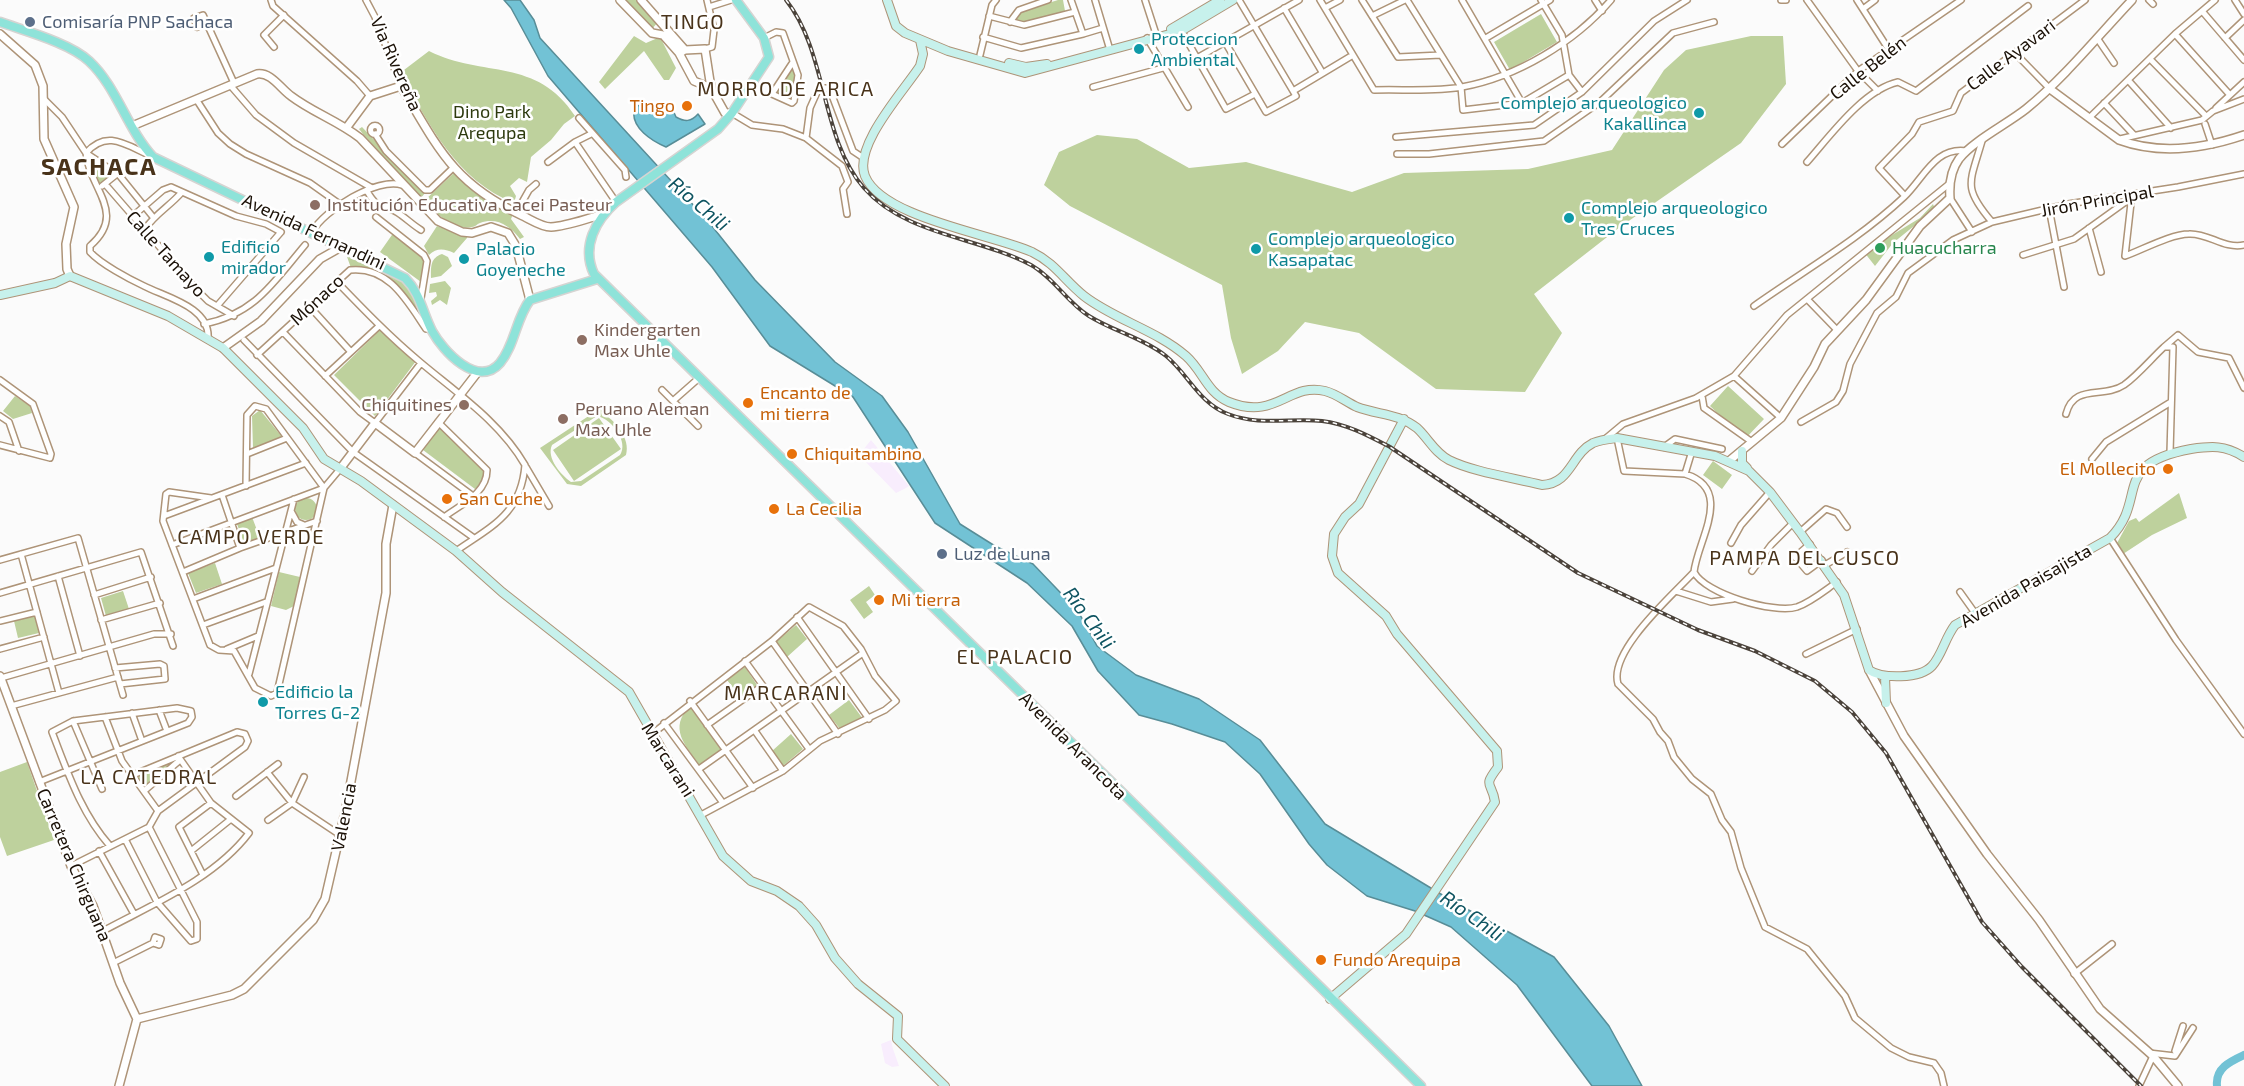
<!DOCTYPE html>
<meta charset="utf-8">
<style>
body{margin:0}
canvas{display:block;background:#fbfbfb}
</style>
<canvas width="2244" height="1086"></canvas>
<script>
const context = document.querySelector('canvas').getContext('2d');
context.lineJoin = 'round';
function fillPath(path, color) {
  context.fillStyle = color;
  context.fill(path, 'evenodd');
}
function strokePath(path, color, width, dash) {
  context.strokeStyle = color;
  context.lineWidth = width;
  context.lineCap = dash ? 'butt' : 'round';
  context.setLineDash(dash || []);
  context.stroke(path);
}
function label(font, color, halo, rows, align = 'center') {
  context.font = font + ' "Exo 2",sans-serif';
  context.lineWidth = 5;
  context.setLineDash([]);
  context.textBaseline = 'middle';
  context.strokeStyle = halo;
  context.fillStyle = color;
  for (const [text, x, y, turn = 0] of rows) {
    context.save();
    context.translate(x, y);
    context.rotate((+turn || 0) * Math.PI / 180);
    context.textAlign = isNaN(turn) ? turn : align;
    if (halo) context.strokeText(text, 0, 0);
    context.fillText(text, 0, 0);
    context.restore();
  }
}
fillPath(new Path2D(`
 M 871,440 L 909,486 L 906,488 L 896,493 L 859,455 Z
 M 891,1040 L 893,1049 L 899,1066 L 892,1067 L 885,1063 L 881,1044 Z`), '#f8edfd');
fillPath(new Path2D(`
 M 624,0 L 638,0 L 658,22 L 652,29 Z
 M 1058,0 L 1063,0 L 1065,11 L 1023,22 L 1012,20 L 1020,12 Z
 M 1541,14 L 1557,42 L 1510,70 L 1494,42 Z
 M 634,36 L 646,43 L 660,37 L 676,68 L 669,80 L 664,80 L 644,51 L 605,89 L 599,82 Z
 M 1751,36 L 1783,36 L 1786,84 L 1741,143 L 1620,227 L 1534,294 L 1562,333 L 1525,392 L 1436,389 L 1359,333 L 1305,322 L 1278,351 L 1242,374 L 1231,338 L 1222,285 L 1070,206 L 1044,185 L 1059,152 L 1097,135 L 1137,139 L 1189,168 L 1246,162 L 1352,192 L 1404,173 L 1528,169 L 1612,150 L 1664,70 L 1686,50 Z
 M 429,51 C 483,78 537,57 575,116 L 564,124 L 551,140 L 531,157 L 527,182 L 519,178 L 510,186 L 516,196 L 514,203 C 456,180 429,124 400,73 Z
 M 792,67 C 799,76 798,91 789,100 L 775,91 Z
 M 362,127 L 425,193 L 421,198 L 363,134 L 359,129 Z
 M 89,159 L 113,174 L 99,184 Z
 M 454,173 L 474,192 L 513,214 L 511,219 L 524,237 L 520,239 C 510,226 497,217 480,223 C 477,224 475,227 472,227 C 452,231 436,213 425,200 Z
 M 1933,204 L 1935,209 L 1893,243 L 1875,266 L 1864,252 L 1920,218 Z
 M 437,226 L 467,237 L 467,238 L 454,253 C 445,249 437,247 429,255 L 424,246 Z
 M 394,232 L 424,259 L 421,282 L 380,252 Z
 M 346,254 C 375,268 416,276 420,312 C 402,290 384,265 351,268 Z
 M 442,254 L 448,257 L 452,266 L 441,276 L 431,278 C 431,267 430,258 442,254 Z
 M 445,281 L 451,288 L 447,305 L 440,300 L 432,305 L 431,301 L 437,296 L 436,292 L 429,293 L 430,284 Z
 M 380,330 L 416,361 L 375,416 L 334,375 Z
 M 1728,386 L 1764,419 L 1745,439 L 1710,406 Z
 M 15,396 L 30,406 L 32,413 L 13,419 L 3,411 Z
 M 607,404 L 609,407 L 601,413 C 615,419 631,439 626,455 L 581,486 L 567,484 L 540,448 ZM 597,416 C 612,419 629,442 620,455 L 581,481 L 571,482 C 561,475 546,458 552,445 Z
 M 260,410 L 283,438 L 253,448 L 252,416 Z
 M 599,418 L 621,449 L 574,481 L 553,450 Z
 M 440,426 L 485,471 L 483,482 L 475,489 L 423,450 Z
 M 1713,461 L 1732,475 L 1722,489 L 1703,475 Z
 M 2179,493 L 2187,518 L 2152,535 L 2123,554 L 2116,545 L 2129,521 L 2136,518 L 2139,522 Z
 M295 509a11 11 0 1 1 22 0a11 11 0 1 1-22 0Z
 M 252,517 L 260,538 L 244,543 L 237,524 Z
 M 215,563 L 222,584 L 196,593 L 188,573 Z
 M 279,572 L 300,577 L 294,606 L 286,610 L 271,606 Z
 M 869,586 L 875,595 L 866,602 L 873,612 L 864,619 L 850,600 Z
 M 123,591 L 129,609 L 106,616 L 101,598 Z
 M 35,616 L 39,633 L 18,638 L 14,621 Z
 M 796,625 L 807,639 L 787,657 L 776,642 Z
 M 745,667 L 757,685 L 740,697 L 727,680 Z
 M 849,700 L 863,719 L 840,729 L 829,715 Z
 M 690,706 L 722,751 L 700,766 C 685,745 668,728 690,706 Z
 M 791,734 L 803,749 L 783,766 L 772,751 Z
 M 176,758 L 178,760 L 144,786 L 136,775 Z
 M 27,762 L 54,840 L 7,856 L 0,837 L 0,772 Z`), '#bed19d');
const water = new Path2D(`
 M 504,0 L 520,0 L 534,20 L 540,38 L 708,221 L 755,280 L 835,362 L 882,396 L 908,432 L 960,524 L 995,546 L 1033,564 L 1078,611 L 1097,646 L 1136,675 L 1199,699 L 1260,740 L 1325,824 L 1454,902 L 1554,957 L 1609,1026 L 1642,1086 L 1592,1086 L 1517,985 L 1451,927 L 1415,911 L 1367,896 L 1327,865 L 1309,844 L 1260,774 L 1225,742 L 1172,724 L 1139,715 L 1098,671 L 1072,626 L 1027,583 L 935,523 L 853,397 L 770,346 L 712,267 L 548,76 L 511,8 Z
 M 646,104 L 659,110 L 666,107 L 666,110 L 672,108 L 676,117 C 685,122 691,122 698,114 L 705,124 L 666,147 C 652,141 631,128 634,110 L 637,106 Z`);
fillPath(water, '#72c2d5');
strokePath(water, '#588d97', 1.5);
strokePath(new Path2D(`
 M 2217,1086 C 2215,1068 2231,1061 2244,1055`), '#72c2d5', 8);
const minor = new Path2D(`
 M 271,0 L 273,6 L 357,81 L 370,96
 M 366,0 L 375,17 L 401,86
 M 1071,0 L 1083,34 L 1103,28
 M 1095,0 L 1110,50
 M 1145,0 L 1156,34
 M 1320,0 L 1374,90 C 1402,89 1434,92 1462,87 C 1517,77 1575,42 1611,0
 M 1362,0 L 1398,57 L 1441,55
 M 1407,0 L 1461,87 L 1463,110 L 1522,103 L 1569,75
 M 1462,0 L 1522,103
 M 1541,0 L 1562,35 L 1569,75 L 1582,92
 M 1595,0 L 1602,11
 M 1781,0 L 1786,0
 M 1807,0 L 1858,71 L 1878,91
 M 1857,0 L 1889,50
 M 2149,0 L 2153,4
 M 2235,0 L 2244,14
 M 709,7 L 731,0
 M 1284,8 L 1322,72
 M 1325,8 L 1340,0
 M 1863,9 L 1875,0
 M 2202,11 L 2244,60
 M 989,16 L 1024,25 L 1075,12
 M 1372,16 L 1405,0
 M 1010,22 L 1019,10 L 1048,0
 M 206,23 L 197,27 L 194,18 L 203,15 L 234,83
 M 1181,30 L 1226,109 L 1255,94
 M 2175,34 L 2230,95
 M 983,37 L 1021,48 L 1083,34
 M 764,38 L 776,32 L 783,33 L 798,75 L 794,101 L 792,103 L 772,94 L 793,62
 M 1147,38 L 1188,107
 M 1486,38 L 1550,0
 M 2097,38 L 2114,63
 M 2225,38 L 2244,20
 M 1225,42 L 1266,112 L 1296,96 L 1239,0
 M 274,47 L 264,35 L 284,15
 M 705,49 L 712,47 L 714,30 L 707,0
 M 2015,53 L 2050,89
 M 980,55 L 992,5 L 996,0
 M 1197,58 L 1299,0
 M 2150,59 L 2206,116
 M 2128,80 L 2171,128
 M 230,85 L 256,115 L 294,143 L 372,188
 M 1093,87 L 1163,68
 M 1293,91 L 1353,55
 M 44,99 L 62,117 L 86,153 L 119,175 L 153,217
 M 196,99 L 218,133 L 230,144 L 246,154 L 310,183 L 341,205
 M 2104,103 L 2134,135
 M 2216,108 L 2244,82
 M 732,113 L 752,125 L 783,129 L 806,138 L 842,166 L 848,182 L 843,189 L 847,214
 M 579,118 L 625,170 L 626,177
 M 2089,118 L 2175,34 L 2215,0
 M 2205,124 L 2212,145
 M370.5 130a4.5 4.5 0 1 1 9 0a4.5 4.5 0 1 1-9 0Z
 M 375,134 L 386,151 L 425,190 L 430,190 L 453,168
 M 1396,137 L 1534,125 L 1582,92 L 1654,21 L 1687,0
 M 806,138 L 810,108 L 818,90 L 826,88 L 830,90 L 853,151 L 862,157
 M 2120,139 L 2202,120 L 2213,111 L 2244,99
 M 1982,141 C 1970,183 1962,187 1992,222
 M 575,142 L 616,202
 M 1782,144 L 1858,71 L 1961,0
 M 86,153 C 89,189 128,213 90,246 L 90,252 C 101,264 129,279 144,286 C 165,297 211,307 208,339
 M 86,153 C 107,129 126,145 151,156
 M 1397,154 L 1429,154 L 1544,141 L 1600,102 L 1673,33 L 1714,22
 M 548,162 L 575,142 L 591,134
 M 1807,162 C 1830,136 1863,90 1898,82 L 1916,91 L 2028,6
 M 105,184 L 197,290 L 208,301 L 234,316
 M 102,186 L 117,174
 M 367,191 C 380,214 385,202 401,215 C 408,220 413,225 421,230
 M 2132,194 L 2125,256 C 2142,250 2171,234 2189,234 C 2209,233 2223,249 2244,245
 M 1905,196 L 1879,168 L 1912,134 L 1919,122 L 1953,111 L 1961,93 L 2085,0
 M 1950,198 L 1972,232
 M 2049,208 L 2064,287
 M 516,213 L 529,190 L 536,184
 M 133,216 L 163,190 L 171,187 L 236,216 L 266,224 L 281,232 L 217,306
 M 376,217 L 424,255 L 427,261 L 421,298
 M 2089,228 L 2101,272
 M 145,229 C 155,214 170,206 182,192
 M 312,232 C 324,210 377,177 402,185
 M 2023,255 L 2074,239 L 2131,198
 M 337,282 C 364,310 390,337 420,362 C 458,394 500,422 525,465 C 521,514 492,526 456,551
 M 1807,299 L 1837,330
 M 1754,306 C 1805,270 1858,240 1904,197 C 1924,178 1935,146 1967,151
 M 310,307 L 351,352
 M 204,324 C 255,314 273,283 305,245
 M 283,332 L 360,412 L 375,423 L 421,363
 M 244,340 L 353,452 L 474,538
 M 2164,347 L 2178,335 L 2198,352 L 2229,358 L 2244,388
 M 257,355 L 350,270 C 389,266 407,301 426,329 L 431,329
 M 325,376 L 379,326
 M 1734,376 L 1781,418
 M 0,380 L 33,404 L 51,454 L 50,458 L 0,445
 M 662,390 L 698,426
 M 1702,396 L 1704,408 L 1752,442
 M 674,400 L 699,378
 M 2066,414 C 2074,383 2103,399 2124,385 C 2138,375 2151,359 2164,347 L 2173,347 L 2170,453
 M 0,416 L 9,422 L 19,451
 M 438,422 L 487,470 C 487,493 462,504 444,517
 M 1801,422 L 1836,402 L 1843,391 L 1850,364 L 1877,313 L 1896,297 L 1908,273 L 1953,240 L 1992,222 L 2068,204 L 2178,187 L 2244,174
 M 1617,438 L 1624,471 L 1685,474 C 1735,489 1697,541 1694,572 C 1705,594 1774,614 1797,607 C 1811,602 1824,591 1837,582
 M 1605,439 L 1623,424 L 1696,398 L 1734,376 L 1787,315 L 1949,184
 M 1664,447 L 1675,439 L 1722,449
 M 415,453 L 473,496
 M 247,454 L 287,438
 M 2092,459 L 2106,442 L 2171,402
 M 526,467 L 549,506
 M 1685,474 L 1692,451
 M 246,486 L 247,415 L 255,406 L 266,409 L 324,488
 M 222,495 L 240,548
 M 211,498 L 169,492 L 166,494 L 163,521 L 210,645 L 219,650 L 234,651 L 255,688 L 271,696 L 277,693 L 324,488 L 340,469
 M 291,511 L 297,522 L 304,525
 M 164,516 L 306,463
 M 1800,532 L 1826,509 L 1837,513 L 1847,527
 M 2110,538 L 2176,640 L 2244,734
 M 1731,543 L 1741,525 L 1770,492
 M 1810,544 L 1795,557 L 1807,571 L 1822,560
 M 172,545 L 324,488
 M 21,554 L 59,693
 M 0,560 L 78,538 L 123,695
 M 1825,565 L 1847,552
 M 1752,571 L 1771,545 L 1793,523
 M 183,572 L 240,548 L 317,521
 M 1694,572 C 1673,595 1608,651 1618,684 L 1653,719 L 1660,732 L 1668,741 L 1674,757 L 1692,779 L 1711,794 L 1722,820 L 1731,832 L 1741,868 L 1765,927 L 1807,949 L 1845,996 L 1855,1018 L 1891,1048 L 1909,1057 L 1934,1063 L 1941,1073 L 1944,1086
 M 58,576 L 80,656
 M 1676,591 L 1711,602 L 1733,599
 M 1960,592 L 1975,613
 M 0,593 L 141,552 L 173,646
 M 94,595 L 151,577
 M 193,599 L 276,568
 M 797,617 L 869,719
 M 101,620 L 160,603
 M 0,621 L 37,612
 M 203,625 L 266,602
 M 772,641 L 838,734
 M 0,649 L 44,637
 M 227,649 L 258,636
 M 1806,654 L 1857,629
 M 745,661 L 809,749
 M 115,668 L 160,664 L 164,666 L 165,679 L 120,684
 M 249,674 L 294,499
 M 1,678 L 154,634 L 171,634
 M 690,701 L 753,788
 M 11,706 L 118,677
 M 159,710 L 167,731
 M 132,713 L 142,741
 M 105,717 L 122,761 L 158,811
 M 73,721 L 102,789
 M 664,723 L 723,803
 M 707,725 L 762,686
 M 755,731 L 783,771
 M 652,734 L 772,641 L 809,607 L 843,626 L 861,649 L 875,676 L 896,701 L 885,710 L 820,741 L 783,771 L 701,815
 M 699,769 L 863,653
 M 267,772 L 292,803 L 340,835
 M 39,782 C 89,762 139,742 188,723 L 192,717 L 191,711 L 177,708 L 73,721 L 52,732 C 68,773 81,813 110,846
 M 144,791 L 180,760
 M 236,796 L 278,764
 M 268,820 L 292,803 L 304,777
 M 125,839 L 157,902 L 191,941 L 197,939 L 197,922 L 149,827
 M 99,851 L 134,914
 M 191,851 L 231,819
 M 71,866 L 149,827 L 158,811 L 245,747 L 248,741 L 245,734 L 237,732 L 133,775
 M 203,875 L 179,827 L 211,803
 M 103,931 C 153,904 214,879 249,833 L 211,803 L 178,756
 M 113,963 L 153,943 L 159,945 L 161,939 L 155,937 L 153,943
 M 2074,974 L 2112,944
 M 2175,1051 L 2183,1026
 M 2149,1053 L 2175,1056 L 2193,1028
 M 2139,1086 L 2153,1056`);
const tertiary = new Path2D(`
 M 620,0 L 652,33 L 663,35 L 679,53 L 694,81 L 711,88
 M 641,0 L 685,50
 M 0,34 L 35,65 L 43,86 L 44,139 L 74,207 L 66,244 L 67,269 L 70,276
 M 679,53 L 685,50 L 705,49 L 711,88 L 725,113 L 732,113
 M 2050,89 L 2119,140 C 2160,155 2203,149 2244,135
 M 132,126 L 257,74 C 271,72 280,88 291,96 C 312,112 338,121 360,138 L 438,221 L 462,232 L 472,233 L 491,227 L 508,233 L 516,246 L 530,300
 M 347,127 L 370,96 L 401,86 C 438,148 453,183 521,215 C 530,219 541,227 551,227 C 567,226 585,219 601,215
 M 223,348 L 261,321 L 320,259 L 343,246
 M 1729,461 L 1781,418 L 1814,367 L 1825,344 L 1866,300 L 1920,226 L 1950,198 C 1949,184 1951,170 1959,159 C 1973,141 2007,124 2026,109 C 2065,77 2097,37 2132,0
 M 340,469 L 375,423 L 415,453 L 477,373
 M 1869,670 L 1904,736 L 1987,854 L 2039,920 L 2100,1009 L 2153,1056 L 2178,1086
 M 0,676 L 71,866 L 93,906 L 120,983 L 137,1019
 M 137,1019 L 232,995 L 244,989 L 313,920 L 325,899 L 346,808 L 386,593 L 386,544 L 393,505
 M 119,1086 L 137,1019`);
const secondary = new Path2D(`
 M 887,0 L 896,26 L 905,33 L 948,51 L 1025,73 L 1181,31 L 1233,0
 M 1171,29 L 1220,0
 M 920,40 L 923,54 L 920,66 C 903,92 853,146 865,176 C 882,218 992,234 1032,252 C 1055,263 1065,281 1084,296 C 1115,320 1156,330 1186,356 C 1203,371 1207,393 1229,402 C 1276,421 1289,382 1325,391 C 1337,394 1346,402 1357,407 C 1378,415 1398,413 1417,428 C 1428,438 1435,453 1449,460 C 1473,472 1515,478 1542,485 C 1571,484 1571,454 1593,443 C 1600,440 1609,439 1617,438 L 1715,456 L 1749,471 L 1770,492 L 1800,532 L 1844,595 L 1869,670 C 1882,679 1920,679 1932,666 C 1942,655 1945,638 1955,625 L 2110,538 C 2149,499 2109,464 2191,449 C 2212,446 2225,445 2244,457
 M 1009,63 L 1026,67 L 1047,64
 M 0,295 L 55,283 L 70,276 L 168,316 L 223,348 L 303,428 L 324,459 L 361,481 L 456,551 L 502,592 L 629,692 L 723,856 L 751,881 L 777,891 L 799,906 L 816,925 L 835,958 L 858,984 L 898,1016 L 897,1039 L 945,1086
 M 1742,451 L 1742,463 L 1747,468
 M 1885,677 L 1886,703
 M 1330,999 L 1406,934 L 1495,802 C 1492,781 1482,788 1498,767 L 1497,751 L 1397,634 L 1386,616 L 1338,573 L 1332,556 L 1334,534 L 1345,517 L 1359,504 L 1404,419`);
const primary = new Path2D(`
 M 736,0 L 764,38 L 769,57 L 732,113 L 718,129 L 616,202 C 596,220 581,246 594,274 L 1421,1086
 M 0,22 C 25,31 70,43 89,61 C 117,87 127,129 153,157 L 405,278 C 421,294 422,312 432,331 C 443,351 478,389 500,363 C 515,345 516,318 530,300 L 597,279`);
strokePath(minor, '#ae9478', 8);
strokePath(tertiary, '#ae9478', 10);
strokePath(secondary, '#ae9478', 10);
strokePath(primary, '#d6d4d2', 11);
strokePath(minor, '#fff', 5);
strokePath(tertiary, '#fff', 7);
strokePath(secondary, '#c7f1ec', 8);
strokePath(primary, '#8ee3d9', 8);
const rail = new Path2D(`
 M 786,0 C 828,53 820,138 864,188 C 905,235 978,237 1031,265 C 1054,278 1067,302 1089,316 C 1113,331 1143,338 1166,356 C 1188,374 1199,403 1228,414 C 1259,426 1290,418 1322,421 C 1347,424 1369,436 1390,447 L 1578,573 L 1698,630 L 1755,651 L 1815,681 L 1852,712 L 1886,753 L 1982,922 L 2022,967 L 2141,1086`);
strokePath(rail, '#4b433b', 4);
strokePath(rail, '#fff', 1.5, [4.5]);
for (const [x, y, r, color] of [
 [30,22,6,"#5c6f8a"],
 [1139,49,6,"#0f9aa8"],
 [687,106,6,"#e8710a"],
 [1699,113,6,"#0f9aa8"],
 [315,205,6,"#8d6e63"],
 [1569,218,6,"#0f9aa8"],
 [1880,248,6,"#2e9e5b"],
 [1256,249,6,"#0f9aa8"],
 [209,257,6,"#0f9aa8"],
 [464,259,6,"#0f9aa8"],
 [582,340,6,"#8d6e63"],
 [748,403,6,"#e8710a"],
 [464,405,6,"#8d6e63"],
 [563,419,6,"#8d6e63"],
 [792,454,6,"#e8710a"],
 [2168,469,6,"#e8710a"],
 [447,499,6,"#e8710a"],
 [774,509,6,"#e8710a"],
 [942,554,6,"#5c6f8a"],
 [879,600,6,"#e8710a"],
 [263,702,6,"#0f9aa8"],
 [1321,960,6,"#e8710a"]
]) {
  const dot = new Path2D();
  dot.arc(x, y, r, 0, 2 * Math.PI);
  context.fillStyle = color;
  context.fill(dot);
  strokePath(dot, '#fff', 2);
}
label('18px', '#4e5e75', '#fff', [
 ["Comisaría PNP Sachaca",42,22],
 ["Luz de Luna",954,554]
], 'left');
label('18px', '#0d838f', '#fff', [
 ["Proteccion",1151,39],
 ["Ambiental",1151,60],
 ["Complejo arqueologico",1687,103,"right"],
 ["Kakallinca",1687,124,"right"],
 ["Complejo arqueologico",1581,208],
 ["Tres Cruces",1581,229],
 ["Complejo arqueologico",1268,239],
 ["Kasapatac",1268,260],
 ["Edificio",221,247],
 ["mirador",221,268],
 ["Palacio",476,249],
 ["Goyeneche",476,270],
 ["Edificio la",275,692],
 ["Torres G-2",275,713]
], 'left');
label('18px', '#1b1107', '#fff', [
 ["Calle Ayavari",2011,55,-37],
 ["Via Rivereña",396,64,66],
 ["Calle Belén",1868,68,-38],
 ["Jirón Principal",2097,201,-10],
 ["Avenida Fernandini",314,232,25],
 ["Calle Tamayo",166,254,48],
 ["Mónaco",317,300,-43],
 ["Avenida Paisajista",2026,586,-30],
 ["Avenida Arancota",1073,746,45],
 ["Marcarani",668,760,58],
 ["Valencia",344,817,-79],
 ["Carretera Chirguana",74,865,67]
]);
label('18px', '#c56008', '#fff', [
 ["Tingo",675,106,"right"],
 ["Encanto de",760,393],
 ["mi tierra",760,414],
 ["Chiquitambino",804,454],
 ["El Mollecito",2156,469,"right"],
 ["San Cuche",459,499],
 ["La Cecilia",786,509],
 ["Mi tierra",891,600],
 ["Fundo Arequipa",1333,960]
], 'left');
label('18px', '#2d3a0e', '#fff', [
 ["Dino Park",492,112],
 ["Arequpa",492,133]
]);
label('18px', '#785e54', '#fff', [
 ["Institución Educativa Cacei Pasteur",327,205],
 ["Kindergarten",594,330],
 ["Max Uhle",594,351],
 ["Chiquitines",452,405,"right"],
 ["Peruano Aleman",575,409],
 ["Max Uhle",575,430]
], 'left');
label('18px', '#27864d', '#fff', [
 ["Huacucharra",1892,248]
], 'left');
context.letterSpacing = '1.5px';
label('20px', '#49331a', '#fff', [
 ["TINGO",693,22],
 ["MORRO DE ARICA",786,89],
 ["CAMPO VERDE",251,537],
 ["PAMPA DEL CUSCO",1805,558],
 ["EL PALACIO",1015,657],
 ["MARCARANI",786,693],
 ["LA CATEDRAL",149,777]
]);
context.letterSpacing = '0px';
label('italic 20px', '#0e5461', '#fff', [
 ["Río Chili",699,204,40],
 ["Río Chili",1089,618,53],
 ["Río Chili",1472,916,35]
]);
context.letterSpacing = '1.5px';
label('bold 24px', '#49331a', '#fff', [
 ["SACHACA",99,167]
]);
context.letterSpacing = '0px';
</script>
